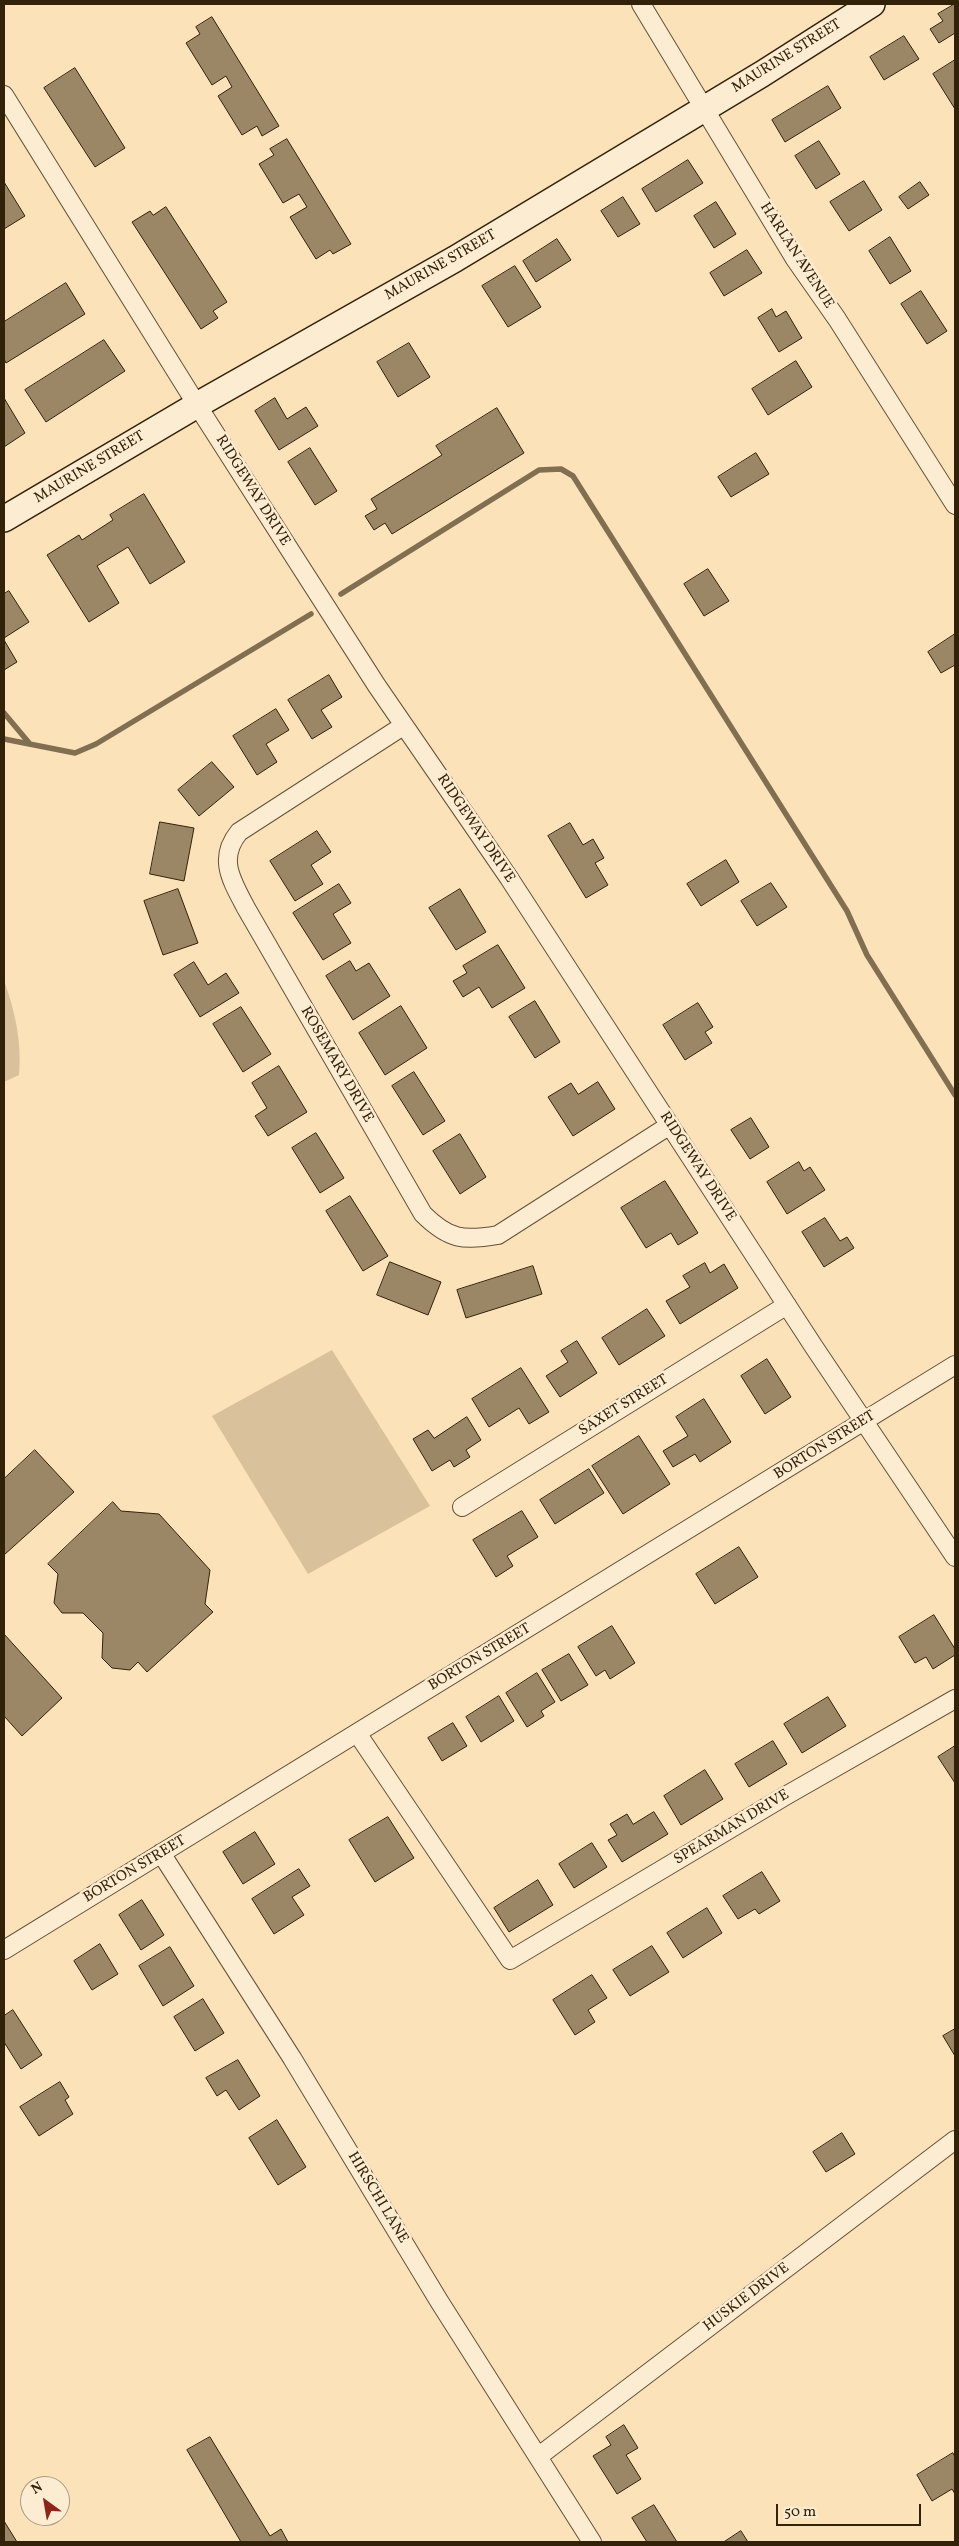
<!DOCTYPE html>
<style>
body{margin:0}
#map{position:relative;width:959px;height:2546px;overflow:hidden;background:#fbe2b9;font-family:Vollkorn,serif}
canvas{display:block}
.frame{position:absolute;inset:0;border:5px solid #33220a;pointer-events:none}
.north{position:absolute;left:20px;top:2476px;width:50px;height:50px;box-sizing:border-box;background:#fcecd2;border:1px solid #ac9b82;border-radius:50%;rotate:328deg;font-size:14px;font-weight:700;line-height:20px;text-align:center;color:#33220a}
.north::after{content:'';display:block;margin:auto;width:18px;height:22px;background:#8f2418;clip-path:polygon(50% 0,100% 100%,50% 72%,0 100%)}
.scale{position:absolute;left:776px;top:2504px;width:145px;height:22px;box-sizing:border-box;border:2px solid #33220a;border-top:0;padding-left:6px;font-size:15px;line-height:18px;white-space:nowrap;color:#33220a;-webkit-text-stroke:4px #fcecd2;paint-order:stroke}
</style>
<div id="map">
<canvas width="959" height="2546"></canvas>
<div class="frame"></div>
<div class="north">N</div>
<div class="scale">50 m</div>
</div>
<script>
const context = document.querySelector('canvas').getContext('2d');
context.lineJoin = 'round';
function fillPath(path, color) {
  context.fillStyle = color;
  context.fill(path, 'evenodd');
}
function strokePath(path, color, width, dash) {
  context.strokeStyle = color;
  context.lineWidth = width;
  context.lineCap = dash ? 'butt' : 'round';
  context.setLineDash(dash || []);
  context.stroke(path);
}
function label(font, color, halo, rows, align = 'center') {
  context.font = font + ' Vollkorn,serif';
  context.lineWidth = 5;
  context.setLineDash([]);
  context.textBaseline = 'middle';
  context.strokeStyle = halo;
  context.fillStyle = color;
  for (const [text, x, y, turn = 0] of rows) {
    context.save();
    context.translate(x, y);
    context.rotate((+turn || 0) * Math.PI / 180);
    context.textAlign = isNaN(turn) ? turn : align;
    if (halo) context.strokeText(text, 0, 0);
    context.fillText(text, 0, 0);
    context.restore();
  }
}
fillPath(new Path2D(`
 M 4,980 C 15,1012 22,1041 19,1075 L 4,1082 Z
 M 332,1350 L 430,1506 L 308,1574 L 212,1416 Z`), '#d9c19b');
strokePath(new Path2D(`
 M 341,594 L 539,470 L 561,469 L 573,476 L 847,911 L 867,955 L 955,1095
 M 4,713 L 30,744
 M 4,739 L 75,753 L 96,744 L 311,614`), '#826e50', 5.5);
const building = new Path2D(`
 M 955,4 L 955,33 L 939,43 L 930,29 L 943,21 L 938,14 Z
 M 212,17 L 279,126 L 262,136 L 257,126 L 242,135 L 218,96 L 232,87 L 226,76 L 212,85 L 186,43 L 200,34 L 196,27 Z
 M 904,36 L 919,59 L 884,80 L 870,57 Z
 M 955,60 L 955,109 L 933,74 Z
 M 75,68 L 125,148 L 95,167 L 44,88 Z
 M 828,86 L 841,108 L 785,142 L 772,120 Z
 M 287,139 L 351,244 L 333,254 L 330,250 L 316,259 L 290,217 L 307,207 L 299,194 L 283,203 L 259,164 L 274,155 L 270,149 Z
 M 819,141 L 840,174 L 816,189 L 795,156 Z
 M 688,160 L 703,183 L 656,212 L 642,189 Z
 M 864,181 L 882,210 L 849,231 L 830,202 Z
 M 4,182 L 25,216 L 4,229 Z
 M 920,182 L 929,195 L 908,209 L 899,197 Z
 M 623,197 L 640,224 L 618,237 L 601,211 Z
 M 716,202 L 736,234 L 714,248 L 694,216 Z
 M 166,207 L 227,302 L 213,311 L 218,318 L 201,329 L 132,222 L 150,211 L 153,215 Z
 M 890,237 L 911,271 L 890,284 L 869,251 Z
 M 557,239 L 571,260 L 536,282 L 523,261 Z
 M 747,250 L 762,273 L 724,296 L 710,273 Z
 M 515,266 L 541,307 L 508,327 L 482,286 Z
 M 66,283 L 85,314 L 6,363 L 4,359 L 4,322 Z
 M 921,291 L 947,331 L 927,344 L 901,304 Z
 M 772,309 L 776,317 L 786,311 L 802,338 L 779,352 L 758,318 Z
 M 104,340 L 125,371 L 46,422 L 25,390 Z
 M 409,343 L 430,377 L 398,397 L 377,362 Z
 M 796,361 L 812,387 L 768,415 L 752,389 Z
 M 4,398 L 25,433 L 4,447 Z
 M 275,398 L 287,419 L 306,407 L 318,426 L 279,450 L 255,411 Z
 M 497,408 L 524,453 L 392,534 L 385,523 L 374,530 L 365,516 L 377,509 L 371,499 L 442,455 L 436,446 Z
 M 310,448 L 337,491 L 315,505 L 288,462 Z
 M 756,453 L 769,474 L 731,497 L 718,477 Z
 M 144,494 L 185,562 L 150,584 L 128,547 L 97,566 L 119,603 L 89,622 L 47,555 L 79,535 L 82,540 L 113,520 L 110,515 Z
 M 708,569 L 729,601 L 704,616 L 684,584 Z
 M 9,591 L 29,622 L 4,638 L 4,594 Z
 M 955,634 L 955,665 L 941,673 L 928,652 Z
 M 4,640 L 17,662 L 4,670 Z
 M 329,675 L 342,697 L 321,710 L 332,727 L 312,739 L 288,700 Z
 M 276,709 L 289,730 L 266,744 L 277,762 L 257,775 L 233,736 Z
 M 212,762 L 234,787 L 199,816 L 178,790 Z
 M 160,822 L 194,828 L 184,881 L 150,874 Z
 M 570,823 L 583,845 L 593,839 L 604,858 L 595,863 L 608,885 L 586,898 L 548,836 Z
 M 317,831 L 331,852 L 311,865 L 323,884 L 295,901 L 270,861 Z
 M 726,860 L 739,882 L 701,906 L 687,884 Z
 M 771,883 L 787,907 L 757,926 L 741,901 Z
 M 339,884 L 351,903 L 333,914 L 351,943 L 323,960 L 293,913 Z
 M 178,889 L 198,943 L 163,955 L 144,901 Z
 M 460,889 L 486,932 L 456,950 L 429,908 Z
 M 498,945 L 525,988 L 492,1008 L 479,987 L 463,997 L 453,981 L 467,973 L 463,966 Z
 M 350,961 L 356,971 L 369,963 L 390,996 L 353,1020 L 326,976 Z
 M 194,962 L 208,985 L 226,973 L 239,993 L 200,1017 L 174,975 Z
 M 535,1001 L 560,1042 L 535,1058 L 509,1017 Z
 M 698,1003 L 713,1027 L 705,1032 L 712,1043 L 685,1060 L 663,1025 Z
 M 401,1006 L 427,1048 L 385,1075 L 359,1033 Z
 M 241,1007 L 271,1054 L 243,1072 L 213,1024 Z
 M 279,1066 L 307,1112 L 268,1136 L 255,1116 L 267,1108 L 252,1083 Z
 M 414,1072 L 445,1121 L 423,1135 L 392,1086 Z
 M 598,1082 L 615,1109 L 573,1136 L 548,1097 L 571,1083 L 578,1094 Z
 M 751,1118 L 769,1147 L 750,1159 L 731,1130 Z
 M 316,1133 L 344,1178 L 320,1193 L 292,1148 Z
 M 460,1134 L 486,1177 L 460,1194 L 433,1151 Z
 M 799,1162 L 804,1171 L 810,1167 L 825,1190 L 787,1214 L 767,1182 Z
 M 665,1181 L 698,1233 L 678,1245 L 671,1233 L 646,1248 L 621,1208 Z
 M 350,1196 L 388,1256 L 363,1271 L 326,1211 Z
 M 825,1218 L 840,1241 L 847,1237 L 854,1248 L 824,1267 L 802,1232 Z
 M 390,1262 L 441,1282 L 428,1315 L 377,1295 Z
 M 705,1263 L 710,1273 L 724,1264 L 738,1288 L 680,1324 L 666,1301 L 690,1287 L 683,1276 Z
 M 533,1266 L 542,1294 L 466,1318 L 457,1290 Z
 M 647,1309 L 665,1336 L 619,1365 L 602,1338 Z
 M 577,1341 L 597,1373 L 560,1397 L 546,1376 L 568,1362 L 561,1351 Z
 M 767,1359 L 791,1397 L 765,1414 L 741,1376 Z
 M 521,1368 L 549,1412 L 529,1424 L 519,1408 L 489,1427 L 472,1399 Z
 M 704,1399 L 731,1442 L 700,1462 L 695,1454 L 673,1467 L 663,1451 L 688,1436 L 676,1417 Z
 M 467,1417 L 481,1440 L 466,1450 L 470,1457 L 454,1467 L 450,1460 L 432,1471 L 413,1439 L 428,1430 L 434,1438 Z
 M 639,1436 L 670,1484 L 623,1514 L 592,1466 Z
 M 35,1450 L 74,1492 L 4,1555 L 4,1479 Z
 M 589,1469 L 604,1493 L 555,1524 L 540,1500 Z
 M 113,1502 L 121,1511 L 159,1514 L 210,1570 L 205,1604 L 213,1612 L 147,1672 L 138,1662 L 130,1670 L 112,1668 L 102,1658 L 103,1633 L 83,1613 L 62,1613 L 54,1603 L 58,1574 L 48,1564 Z
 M 522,1511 L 538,1537 L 507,1556 L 513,1566 L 496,1577 L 473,1540 Z
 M 739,1547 L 758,1577 L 715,1604 L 696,1574 Z
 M 934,1615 L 955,1649 L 955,1655 L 933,1669 L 926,1657 L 915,1663 L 899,1637 Z
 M 612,1626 L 635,1663 L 610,1679 L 605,1670 L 596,1676 L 578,1647 Z
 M 4,1634 L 62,1698 L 22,1736 L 4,1716 Z
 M 569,1654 L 588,1685 L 561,1701 L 542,1670 Z
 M 537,1673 L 555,1702 L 541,1711 L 544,1716 L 527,1727 L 506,1693 Z
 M 499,1696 L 514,1721 L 481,1742 L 466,1717 Z
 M 828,1697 L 846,1726 L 802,1753 L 784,1724 Z
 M 453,1723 L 467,1746 L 442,1761 L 428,1738 Z
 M 773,1741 L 787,1764 L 749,1787 L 735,1764 Z
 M 955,1746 L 955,1783 L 938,1757 Z
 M 705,1770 L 723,1799 L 681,1825 L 664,1796 Z
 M 654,1812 L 668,1834 L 622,1862 L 608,1840 L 617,1835 L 610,1824 L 627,1814 L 633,1824 Z
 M 388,1817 L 414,1858 L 375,1882 L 349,1840 Z
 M 255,1832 L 275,1864 L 243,1884 L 223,1852 Z
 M 592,1843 L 607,1867 L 574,1888 L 559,1864 Z
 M 299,1869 L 310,1886 L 292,1897 L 304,1915 L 274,1934 L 252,1899 Z
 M 762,1872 L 780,1901 L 759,1914 L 755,1909 L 738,1919 L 723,1896 Z
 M 538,1880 L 553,1905 L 509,1932 L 494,1908 Z
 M 142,1900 L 164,1935 L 141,1950 L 119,1915 Z
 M 707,1908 L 722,1933 L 683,1958 L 667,1933 Z
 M 100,1944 L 118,1974 L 92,1990 L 74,1961 Z
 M 652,1946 L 669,1972 L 630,1996 L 613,1970 Z
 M 170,1947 L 194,1986 L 163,2006 L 139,1966 Z
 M 592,1975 L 607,1998 L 588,2010 L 595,2022 L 575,2035 L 553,2000 Z
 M 203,1999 L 224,2033 L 195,2051 L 174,2017 Z
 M 13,2010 L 42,2055 L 21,2069 L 4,2042 L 4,2016 Z
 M 955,2029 L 955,2056 L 943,2036 Z
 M 238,2060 L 260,2096 L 239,2110 L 226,2090 L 217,2096 L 206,2078 Z
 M 60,2082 L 69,2097 L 65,2100 L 73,2114 L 39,2136 L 20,2107 Z
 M 277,2120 L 306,2167 L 278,2185 L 249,2138 Z
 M 842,2133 L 855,2154 L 826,2172 L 813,2152 Z
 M 624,2425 L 638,2448 L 626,2455 L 641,2479 L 617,2494 L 593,2456 L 611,2445 L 606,2437 Z
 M 210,2437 L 270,2536 L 281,2529 L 288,2542 L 241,2542 L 187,2450 Z
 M 953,2453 L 955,2457 L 955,2494 L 952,2489 L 932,2501 L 917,2475 Z
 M 654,2505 L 677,2542 L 647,2542 L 632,2518 Z
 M 4,2521 L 17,2542 L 4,2542 Z
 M 741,2531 L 748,2542 L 724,2542 Z`);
fillPath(building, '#9b8665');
strokePath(building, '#33220a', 1);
const street = new Path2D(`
 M 641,4 L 795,259 L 837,319 L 955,505
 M 4,95 L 197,405 L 377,686 L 509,878 L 814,1347 L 955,1557
 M 403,726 L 239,832 C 217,859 232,881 246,908 L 423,1214 C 449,1240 464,1241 498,1235 L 670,1125
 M 462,1507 L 787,1305
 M 357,1733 L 510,1960 L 787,1795 L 955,1699
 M 161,1853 L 292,2058 L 439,2301 L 592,2542
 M 4,1950 L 955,1365
 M 539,2456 L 955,2140`);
const secondary = new Path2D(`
 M 4,519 L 197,405 L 455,259 L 762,74 L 872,4`);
strokePath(street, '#655236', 20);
strokePath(secondary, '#33220a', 28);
strokePath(street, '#fcecd2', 18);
strokePath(secondary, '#fcecd2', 25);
label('15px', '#33220a', '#fcecd2', [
 ["MAURINE STREET",787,57,-32],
 ["HARLAN AVENUE",796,256,57],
 ["MAURINE STREET",441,266,-30],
 ["MAURINE STREET",90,468,-31],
 ["RIDGEWAY DRIVE",252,491,58],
 ["RIDGEWAY DRIVE",475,829,56],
 ["ROSEMARY DRIVE",336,1065,60],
 ["RIDGEWAY DRIVE",697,1167,57],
 ["SAXET STREET",624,1406,-32],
 ["BORTON STREET",825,1446,-32],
 ["BORTON STREET",480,1658,-31],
 ["SPEARMAN DRIVE",732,1828,-31],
 ["BORTON STREET",135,1870,-31],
 ["HIRSCHI LANE",377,2198,59],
 ["HUSKIE DRIVE",747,2298,-37]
]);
</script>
